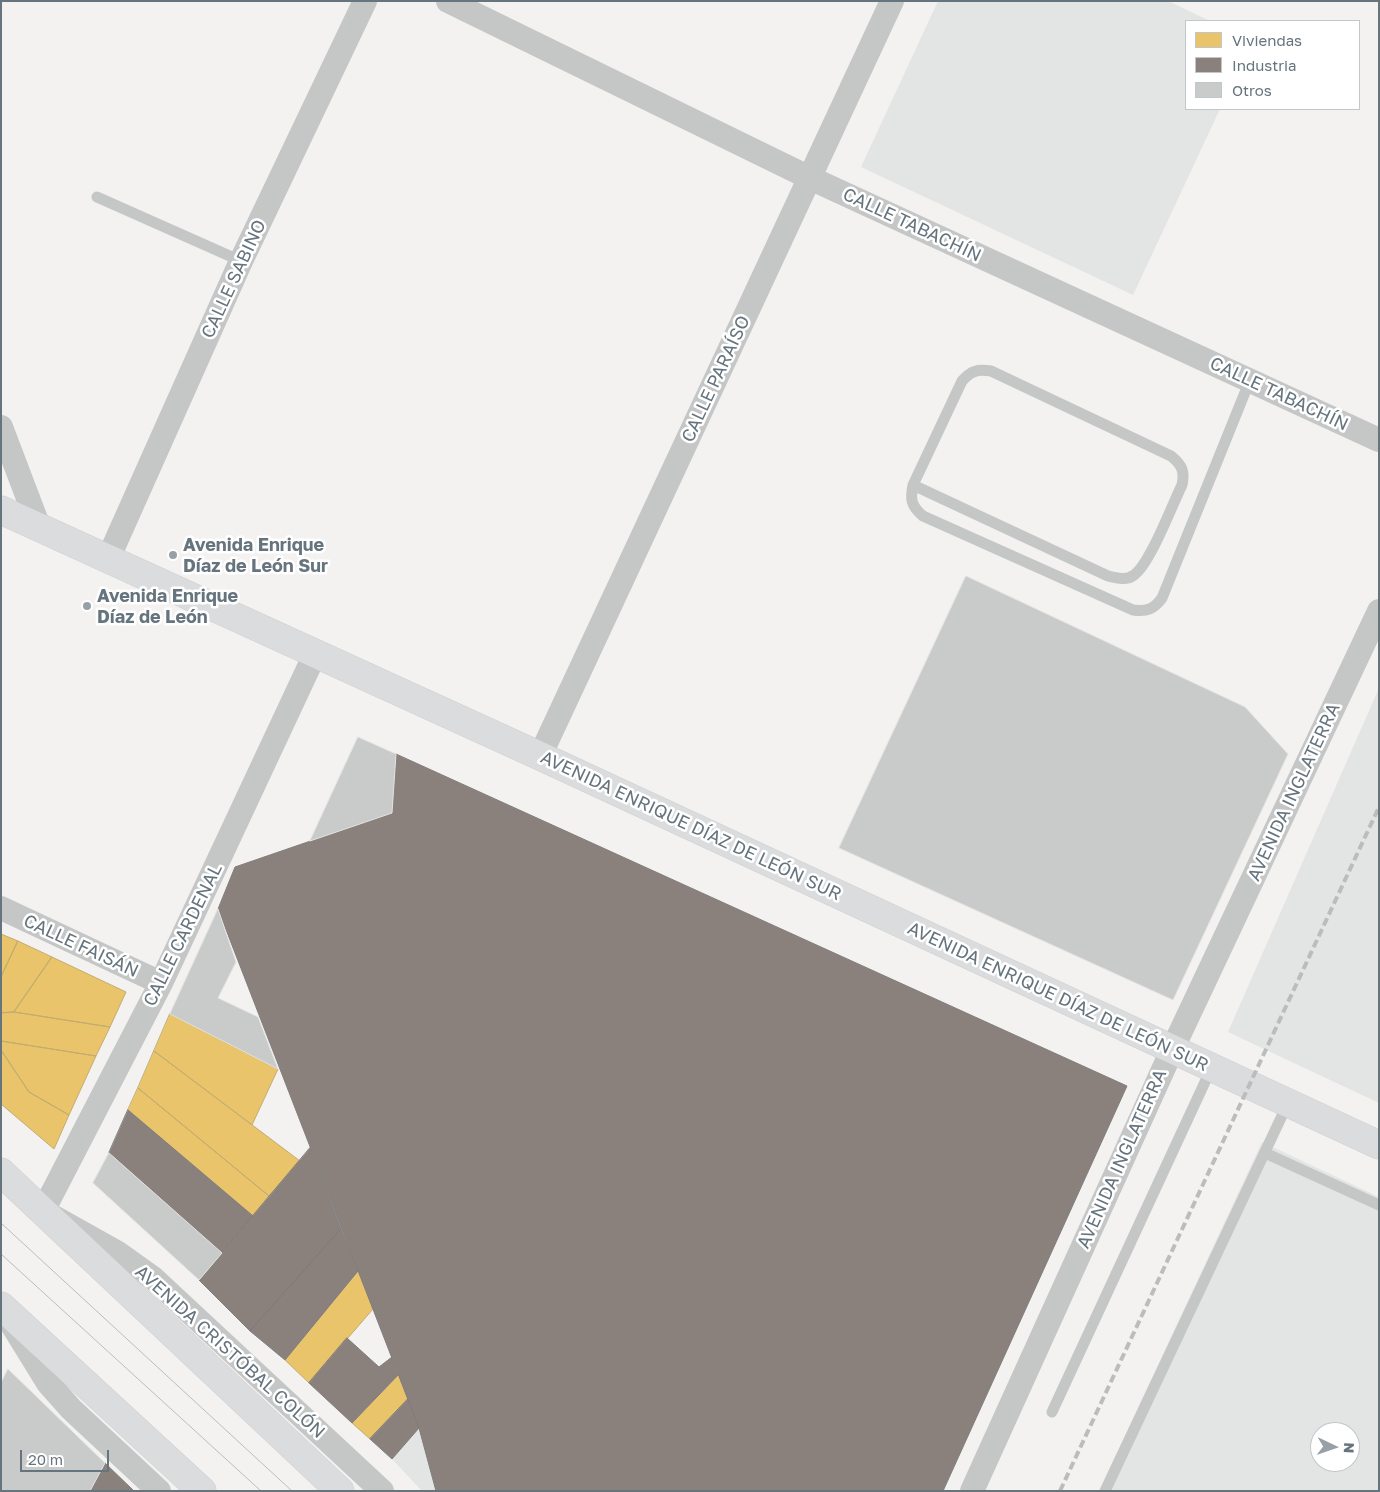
<!DOCTYPE html>
<meta charset="utf-8">
<style>
body{margin:0}
#map{position:relative;width:1380px;height:1492px;overflow:hidden;background:#f3f2f1;font-family:"Golos Text",sans-serif}
canvas{display:block}
.frame{position:absolute;inset:0;border:2px solid #66747e;pointer-events:none}
.legend{position:absolute;left:1185px;top:20px;width:175px;height:90px;box-sizing:border-box;background:#fff;border:1px solid #c2c7cb;margin:0;padding:6px 9px;list-style:none;font-size:15px;color:#66747e}
.legend li{display:flex;align-items:center;gap:10px;height:25px}
.legend b{width:25px;border:1px solid #c2c7cb}
.north{position:absolute;left:1310px;top:1422px;width:50px;height:50px;box-sizing:border-box;background:#fff;border:1px solid #c2c7cb;border-radius:50%;rotate:93deg;font-size:14px;font-weight:700;line-height:20px;text-align:center;color:#66747e}
.north::after{content:'';display:block;margin:auto;width:18px;height:22px;background:#97a0a6;clip-path:polygon(50% 0,100% 100%,50% 72%,0 100%)}
.scale{position:absolute;left:20px;top:1450px;width:89px;height:22px;box-sizing:border-box;border:2px solid #66747e;border-top:0;padding-left:6px;font-size:15px;line-height:18px;white-space:nowrap;color:#66747e;-webkit-text-stroke:4px #fff;paint-order:stroke}
</style>
<div id="map">
<canvas width="1380" height="1492"></canvas>
<div class="frame"></div>
<ul class="legend">
<li><b style="height:14px;background:#e9c46a"></b>Viviendas</li>
<li><b style="height:14px;background:#8a817c"></b>Industria</li>
<li><b style="height:14px;background:#c9caca"></b>Otros</li>
</ul>
<div class="north">N</div>
<div class="scale">20 m</div>
</div>
<script>
const context = document.querySelector('canvas').getContext('2d');
context.lineJoin = 'round';
function fillPath(path, color) {
  context.fillStyle = color;
  context.fill(path, 'evenodd');
}
function strokePath(path, color, width, dash) {
  context.strokeStyle = color;
  context.lineWidth = width;
  context.lineCap = dash ? 'butt' : 'round';
  context.setLineDash(dash || []);
  context.stroke(path);
}
function label(font, color, halo, rows, align = 'center') {
  context.font = font + ' "Golos Text",sans-serif';
  context.lineWidth = 5;
  context.setLineDash([]);
  context.textBaseline = 'middle';
  context.strokeStyle = halo;
  context.fillStyle = color;
  for (const [text, x, y, turn = 0] of rows) {
    context.save();
    context.translate(x, y);
    context.rotate((+turn || 0) * Math.PI / 180);
    context.textAlign = isNaN(turn) ? turn : align;
    if (halo) context.strokeText(text, 0, 0);
    context.fillText(text, 0, 0);
    context.restore();
  }
}
fillPath(new Path2D(`
 M 938,1 L 1168,1 L 1210,21 L 1186,21 L 1186,109 L 1220,109 L 1133,295 L 861,167 Z
 M 1379,688 L 1379,1103 L 1228,1032 Z
 M 1262,1142 L 1379,1197 L 1379,1491 L 1099,1491 ZM 1320,1432 L 1350,1432 L 1350,1462 L 1320,1462 Z
 M 419,1428 L 436,1491 L 422,1491 L 392,1459 Z`), '#e3e4e4');
const homes = new Path2D(`
 M 1,934 L 18,941 L 1,977 Z
 M 18,941 L 52,957 L 14,1012 L 1,1013 L 1,977 Z
 M 52,957 L 126,992 L 110,1027 L 14,1012 Z
 M 14,1012 L 110,1027 L 96,1056 L 1,1041 L 1,1013 Z
 M 170,1014 L 278,1069 L 252,1125 L 154,1051 Z
 M 1,1041 L 96,1056 L 69,1115 L 29,1092 L 1,1050 Z
 M 1,1050 L 29,1092 L 69,1115 L 54,1149 L 1,1104 Z
 M 154,1051 L 300,1161 L 269,1196 L 138,1088 Z
 M 138,1088 L 269,1196 L 253,1216 L 128,1110 Z
 M 358,1271 L 373,1309 L 309,1383 L 285,1360 Z
 M 399,1374 L 408,1399 L 370,1439 L 352,1423 Z`);
fillPath(homes, '#e9c46a');
strokePath(homes, '#c2ac70', 1);
const industry = new Path2D(`
 M 396,754 L 1127,1086 L 943,1491 L 436,1491 L 419,1428 L 218,909 L 235,867 L 392,813 Z
 M 128,1110 L 253,1216 L 222,1253 L 109,1153 Z
 M 310,1148 L 341,1229 L 250,1331 L 199,1280 Z
 M 341,1229 L 358,1271 L 285,1360 L 250,1331 Z
 M 347,1338 L 379,1367 L 392,1357 L 399,1374 L 352,1423 L 309,1383 Z
 M 408,1399 L 419,1428 L 392,1459 L 370,1439 Z
 M 105,1463 L 134,1491 L 90,1491 Z`);
fillPath(industry, '#8a817c');
strokePath(industry, '#7f7d7d', 1);
const building = new Path2D(`
 M 966,576 L 1245,707 L 1288,754 L 1173,1000 L 839,848 Z
 M 358,737 L 396,754 L 392,813 L 310,841 Z
 M 218,909 L 236,962 L 218,998 L 258,1017 L 278,1069 L 170,1014 Z
 M 109,1153 L 222,1253 L 199,1280 L 93,1183 Z
 M 8,1369 L 105,1463 L 90,1491 L 1,1491 L 1,1383 Z`);
fillPath(building, '#c9caca');
strokePath(building, '#e2e2e1', 1);
const secondary = new Path2D(`
 M 1,510 L 540,756 L 1379,1145`);
const primary = new Path2D(`
 M 1,1172 L 340,1491
 M 1,1306 L 202,1491`);
strokePath(secondary, '#cfcfcf', 29);
strokePath(primary, '#cfcfcf', 29);
strokePath(new Path2D(`
 M 97,197 L 241,261
 M 913,485 L 1108,576 C 1116,578 1127,581 1134,575 C 1150,564 1172,505 1182,485 C 1185,471 1182,465 1171,456 L 991,371 C 977,369 971,371 962,381 L 913,485 C 910,499 911,506 923,516 L 1133,610 C 1147,612 1154,609 1162,598 L 1250,380
 M 1265,1153 L 1379,1205
 M 1052,1412 L 1211,1069
 M 1105,1491 L 1288,1103`), '#c5c7c7', 11);
strokePath(new Path2D(`
 M 448,1 L 810,178 L 1379,440
 M 1,427 L 39,527
 M 108,559 L 241,261 L 365,1
 M 315,654 L 161,983 L 43,1211 L 118,1253 L 153,1278 L 382,1491
 M 540,756 L 892,1
 M 1,908 L 161,983
 M 11,1323 L 48,1383 L 71,1409 L 159,1491
 M 972,1491 L 1172,1050 L 1379,611`), '#c5c7c7', 24);
strokePath(secondary, '#dbdcdd', 28);
strokePath(primary, '#dbdcdd', 28);
strokePath(new Path2D(`
 M 1,1223 L 292,1491
 M 1,1254 L 261,1491`), '#bcbcbd', 1);
strokePath(new Path2D(`
 M 1060,1491 L 1379,807`), '#bcbcbd', 4, [8, 4]);
for (const [x, y, r, color] of [
 [173,555,5,"#97a0a6"],
 [87,606,5,"#97a0a6"]
]) {
  const dot = new Path2D();
  dot.arc(x, y, r, 0, 2 * Math.PI);
  context.fillStyle = color;
  context.fill(dot);
  strokePath(dot, '#fff', 2);
}
label('18px', '#66747e', '#fff', [
 ["CALLE TABACHÍN",912,225,25],
 ["CALLE SABINO",234,279,-65],
 ["CALLE PARAÍSO",716,379,-65],
 ["CALLE TABACHÍN",1279,394,25],
 ["AVENIDA INGLATERRA",1294,792,-65],
 ["AVENIDA ENRIQUE DÍAZ DE LEÓN SUR",691,826,25],
 ["CALLE CARDENAL",183,935,-64],
 ["CALLE FAISÁN",81,946,25],
 ["AVENIDA ENRIQUE DÍAZ DE LEÓN SUR",1058,997,25],
 ["AVENIDA INGLATERRA",1122,1159,-66],
 ["AVENIDA CRISTÓBAL COLÓN",230,1352,42]
]);
label('bold 18px', '#66747e', '#fff', [
 ["Avenida Enrique",183,545],
 ["Díaz de León Sur",183,566],
 ["Avenida Enrique",97,596],
 ["Díaz de León",97,617]
], 'left');
</script>
